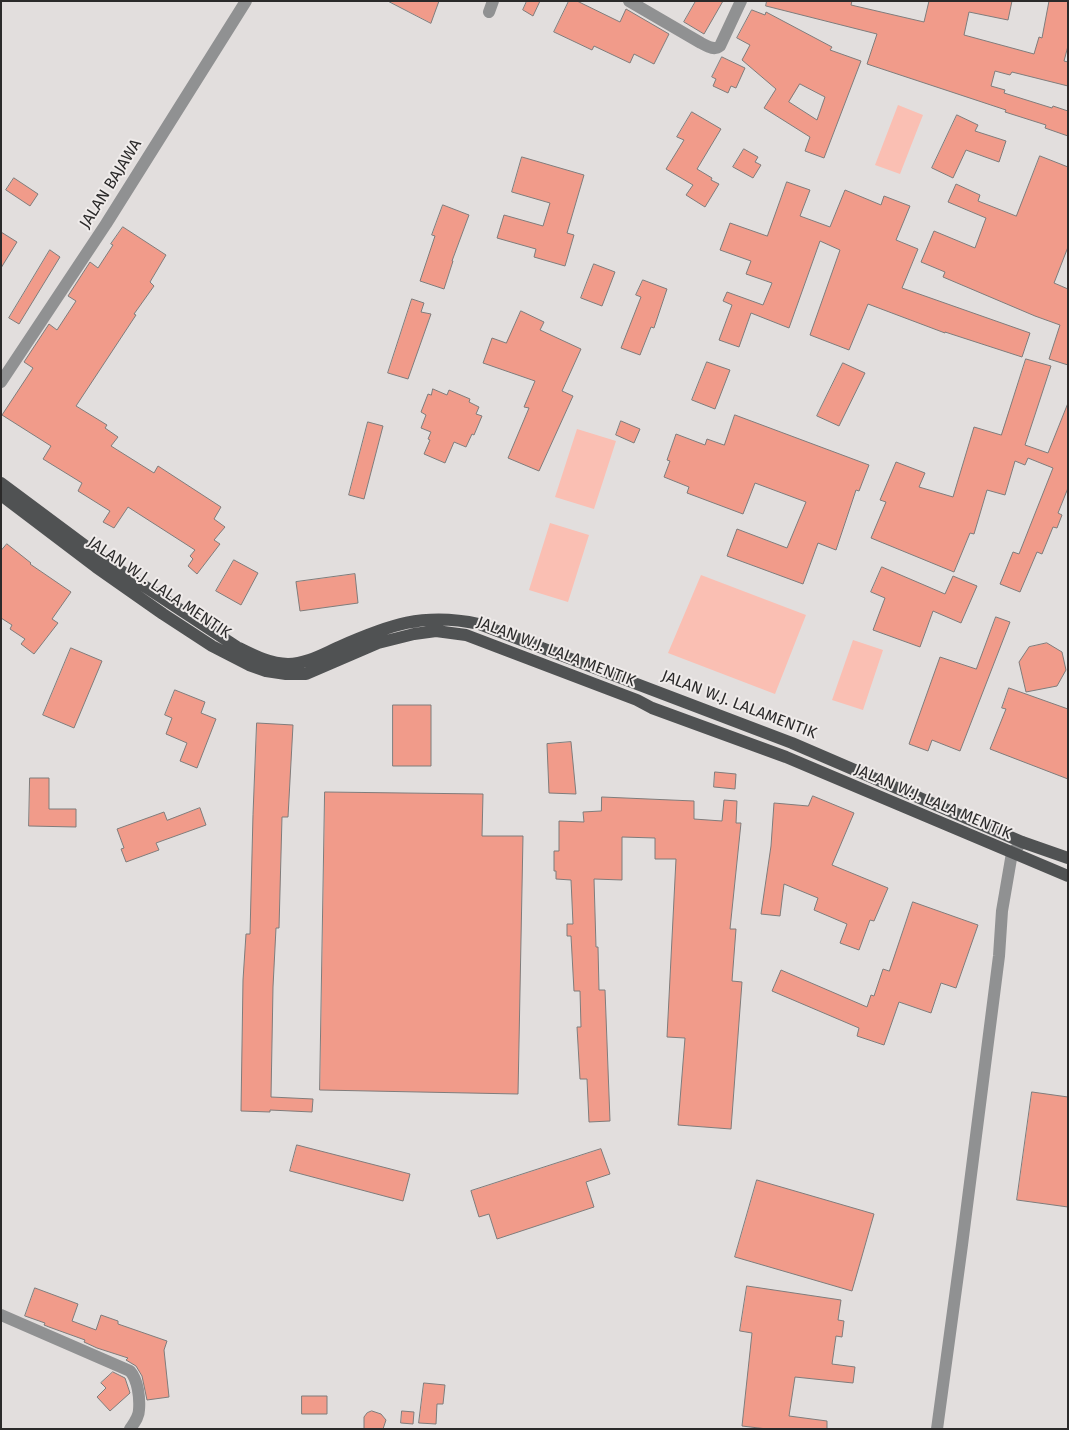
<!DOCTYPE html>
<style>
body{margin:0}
#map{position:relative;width:1069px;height:1430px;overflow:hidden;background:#e2dedd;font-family:"Fira Sans",sans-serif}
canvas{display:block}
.frame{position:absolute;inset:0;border:2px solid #2b2a2a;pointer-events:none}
</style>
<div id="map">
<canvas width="1069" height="1430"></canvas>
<div class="frame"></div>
</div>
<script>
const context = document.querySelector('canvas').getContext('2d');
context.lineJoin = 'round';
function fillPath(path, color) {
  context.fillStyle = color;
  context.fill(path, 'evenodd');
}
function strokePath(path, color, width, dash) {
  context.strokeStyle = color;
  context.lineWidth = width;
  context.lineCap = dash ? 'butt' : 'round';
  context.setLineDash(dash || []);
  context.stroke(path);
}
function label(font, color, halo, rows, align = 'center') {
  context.font = font + ' "Fira Sans",sans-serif';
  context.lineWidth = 4;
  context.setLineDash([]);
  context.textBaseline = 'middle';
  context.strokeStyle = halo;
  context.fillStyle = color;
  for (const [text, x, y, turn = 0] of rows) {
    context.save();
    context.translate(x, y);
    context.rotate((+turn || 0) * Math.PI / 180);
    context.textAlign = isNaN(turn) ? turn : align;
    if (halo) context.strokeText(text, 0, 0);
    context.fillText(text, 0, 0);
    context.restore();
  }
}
fillPath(new Path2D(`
 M 898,105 L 923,115 L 900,174 L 875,165 Z
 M 577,429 L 616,441 L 594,509 L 555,497 Z
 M 550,523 L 589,535 L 568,602 L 529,590 Z
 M 701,575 L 806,615 L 775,694 L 668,653 Z
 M 853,640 L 883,650 L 863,710 L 832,700 Z`), '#fabfb3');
const building = new Path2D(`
 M 388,1 L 439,1 L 431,23 Z
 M 527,1 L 540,1 L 533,16 L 523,10 Z
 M 569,1 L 577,1 L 620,22 L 626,9 L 669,34 L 654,64 L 634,54 L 630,63 L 594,46 L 592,50 L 554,32 Z
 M 696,1 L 723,1 L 704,34 L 684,22 Z
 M 767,1 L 852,1 L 851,5 L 924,22 L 929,1 L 1012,1 L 1008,20 L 969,12 L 964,35 L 1034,54 L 1039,37 L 1042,38 L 1049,1 L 1068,1 L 1068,46 L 1064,61 L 1068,62 L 1068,86 L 1012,72 L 1010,75 L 995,71 L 991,86 L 1005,90 L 1004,93 L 1052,108 L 1053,106 L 1068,111 L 1068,136 L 1045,128 L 1046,125 L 1005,112 L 1006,110 L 867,64 L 877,34 L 766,6 Z
 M 752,10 L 765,15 L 766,12 L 832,47 L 830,50 L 861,61 L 824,158 L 805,151 L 810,137 L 764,108 L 776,89 L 742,60 L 750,45 L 737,38 ZM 800,84 L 825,97 L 817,120 L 789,102 Z
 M 722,57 L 745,68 L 736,88 L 731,86 L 728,93 L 713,86 L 716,79 L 712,77 Z
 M 692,112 L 721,129 L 697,169 L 712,178 L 711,180 L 719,184 L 705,207 L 686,195 L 693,185 L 666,169 L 684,140 L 677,137 Z
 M 957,115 L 978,125 L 975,131 L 1006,141 L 999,162 L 966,150 L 953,178 L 932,168 Z
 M 744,149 L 758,157 L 755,162 L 761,165 L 753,178 L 733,167 Z
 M 1040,156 L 1068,167 L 1068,247 L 1054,283 L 1068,289 L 1068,365 L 1049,359 L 1060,325 L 1035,316 L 943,277 L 945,272 L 921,262 L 934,231 L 975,248 L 986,218 L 948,202 L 956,184 L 980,195 L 978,201 L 1016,216 Z
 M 522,157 L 584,175 L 567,233 L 574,235 L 565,266 L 534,257 L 536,249 L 497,238 L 504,215 L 543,226 L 550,203 L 512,192 Z
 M 14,178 L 38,194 L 30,206 L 6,190 Z
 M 787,182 L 810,190 L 800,216 L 830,227 L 845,190 L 881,205 L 884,196 L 910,206 L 896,240 L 918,249 L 902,288 L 1030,333 L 1022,357 L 945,332 L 945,333 L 868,304 L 849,350 L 810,335 L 840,250 L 820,241 L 789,328 L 751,313 L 739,347 L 719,340 L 732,305 L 723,301 L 727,292 L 763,305 L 772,283 L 746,274 L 751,261 L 720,250 L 730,223 L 767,236 Z
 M 443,205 L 469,215 L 452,261 L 453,261 L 444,289 L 420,281 L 435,236 L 432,235 Z
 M 123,227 L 166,255 L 150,282 L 154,286 L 134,314 L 136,315 L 76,406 L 107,425 L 105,428 L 118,437 L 111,446 L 154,473 L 158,466 L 221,507 L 214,519 L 225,527 L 214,540 L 220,544 L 197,574 L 188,566 L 193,559 L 190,556 L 195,550 L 128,507 L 114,528 L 103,522 L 110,511 L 78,491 L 82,483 L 43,459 L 51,446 L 2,415 L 33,368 L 24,362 L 49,324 L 57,330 L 76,301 L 68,296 L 90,262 L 98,268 L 113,245 L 111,244 Z
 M 1,232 L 17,242 L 1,268 Z
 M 50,250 L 60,257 L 19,324 L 9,318 Z
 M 594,264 L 615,272 L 602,306 L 581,298 Z
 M 643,280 L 667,289 L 654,328 L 651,327 L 640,355 L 621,348 L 641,297 L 636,295 Z
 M 412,299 L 424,303 L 421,312 L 431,314 L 408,379 L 388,373 Z
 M 521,311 L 544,322 L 540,330 L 581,349 L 562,391 L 573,396 L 539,471 L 508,458 L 529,408 L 524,407 L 535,381 L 483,363 L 492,338 L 506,343 Z
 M 1026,359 L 1051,366 L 1025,445 L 1048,453 L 1068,403 L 1068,488 L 1058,513 L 1062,515 L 1057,528 L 1053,527 L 1042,554 L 1037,552 L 1020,592 L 1000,584 L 1013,552 L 1019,554 L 1053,468 L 1028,458 L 1025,465 L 1015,461 L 1005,495 L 987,490 L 974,534 L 970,533 L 954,572 L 871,538 L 886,502 L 880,500 L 896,462 L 925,473 L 919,487 L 953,497 L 974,427 L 1001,435 Z
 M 707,362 L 730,370 L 715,409 L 692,400 Z
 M 843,363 L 865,373 L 839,426 L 817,416 Z
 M 433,389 L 447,395 L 449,390 L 470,399 L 469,402 L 479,407 L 476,414 L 482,416 L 474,435 L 472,434 L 466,447 L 454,442 L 445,463 L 424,454 L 430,440 L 428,439 L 431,432 L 421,428 L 426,415 L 421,412 L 428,394 L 431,395 Z
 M 735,415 L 869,465 L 859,491 L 856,490 L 836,550 L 818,543 L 803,584 L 727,556 L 737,529 L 787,548 L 806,502 L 755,483 L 743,514 L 687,493 L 689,487 L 664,477 L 670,461 L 667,460 L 676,434 L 705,445 L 707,439 L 724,445 Z
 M 621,421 L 640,429 L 634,443 L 616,435 Z
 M 368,422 L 383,426 L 364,499 L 349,495 Z
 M 7,544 L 31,563 L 30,564 L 71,592 L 52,619 L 58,623 L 34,654 L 21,644 L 25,639 L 10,629 L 12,625 L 1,618 L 1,551 Z
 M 234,560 L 258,573 L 241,605 L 216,591 Z
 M 882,567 L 945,594 L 953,576 L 977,586 L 961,623 L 933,611 L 920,647 L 873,630 L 885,598 L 871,592 Z
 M 355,574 L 358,603 L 300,611 L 296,582 Z
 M 996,617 L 1010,622 L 960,751 L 932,740 L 928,751 L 909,744 L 940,657 L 976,669 Z
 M 1047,643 L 1062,652 L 1066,670 L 1057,686 L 1026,692 L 1019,662 L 1029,647 Z
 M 71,648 L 102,661 L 74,728 L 43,715 Z
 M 1009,688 L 1068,709 L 1068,779 L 990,749 L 1006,709 L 1002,708 Z
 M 175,690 L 205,702 L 201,713 L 216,719 L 197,768 L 180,761 L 187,743 L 166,734 L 172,718 L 165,715 Z
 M 393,705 L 431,705 L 431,766 L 393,766 Z
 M 257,723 L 293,725 L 288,817 L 282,817 L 279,928 L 276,928 L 273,987 L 271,1097 L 313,1099 L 312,1112 L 270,1110 L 270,1112 L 241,1111 L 243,980 L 246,934 L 250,934 L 253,815 Z
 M 571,742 L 576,794 L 549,793 L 547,744 Z
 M 715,772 L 736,774 L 735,789 L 714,787 Z
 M 30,778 L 49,778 L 49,809 L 76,809 L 76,827 L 29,826 Z
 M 325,792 L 483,794 L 482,836 L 523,836 L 518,1094 L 320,1090 Z
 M 813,796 L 854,813 L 832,865 L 888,888 L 874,921 L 870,920 L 859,950 L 840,943 L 847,924 L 814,910 L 818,898 L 784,884 L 780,916 L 761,914 L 771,846 L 774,803 L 808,806 Z
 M 602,797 L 694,801 L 694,819 L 722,821 L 724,800 L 737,801 L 736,823 L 741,823 L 730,929 L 736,929 L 732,981 L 742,982 L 731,1129 L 678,1125 L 685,1038 L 667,1037 L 676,859 L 655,859 L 655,838 L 622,837 L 622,880 L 594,879 L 596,947 L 598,947 L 599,990 L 605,990 L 610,1121 L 589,1122 L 587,1079 L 580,1079 L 577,1027 L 581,1027 L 580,991 L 574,991 L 571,936 L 567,936 L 567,924 L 573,924 L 571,880 L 556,879 L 556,871 L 554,871 L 554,851 L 559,851 L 559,821 L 584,822 L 583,812 L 601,811 Z
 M 200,808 L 206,825 L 156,843 L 159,850 L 126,862 L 121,849 L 124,848 L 117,829 L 164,812 L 167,820 Z
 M 913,902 L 978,925 L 956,988 L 941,983 L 931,1013 L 899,1002 L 884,1045 L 857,1036 L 859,1028 L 772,991 L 781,970 L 867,1007 L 871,995 L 874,996 L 883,969 L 889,971 Z
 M 1032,1092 L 1068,1097 L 1068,1207 L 1017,1200 Z
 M 297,1145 L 410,1174 L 403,1201 L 290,1171 Z
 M 601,1149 L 610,1174 L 586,1182 L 594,1207 L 497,1239 L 489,1214 L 479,1217 L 471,1191 Z
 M 757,1180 L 874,1214 L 852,1291 L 735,1257 Z
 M 747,1286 L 841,1300 L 838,1320 L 844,1321 L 842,1337 L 836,1336 L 832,1364 L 855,1367 L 853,1383 L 795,1377 L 789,1416 L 827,1421 L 827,1429 L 767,1429 L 742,1426 L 752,1333 L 740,1331 Z
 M 35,1288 L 78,1304 L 72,1321 L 96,1330 L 101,1315 L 118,1321 L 118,1324 L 167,1341 L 164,1350 L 169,1397 L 147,1400 L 142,1376 L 136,1366 L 126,1360 L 128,1358 L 97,1348 L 84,1342 L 85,1340 L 49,1327 L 44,1325 L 45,1323 L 25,1316 Z
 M 113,1372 L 125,1378 L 130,1393 L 110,1411 L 97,1397 L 106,1388 L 101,1383 Z
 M 424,1383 L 445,1385 L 443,1404 L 437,1404 L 436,1424 L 419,1423 Z
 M 302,1396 L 327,1396 L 327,1414 L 302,1414 Z
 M 372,1411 L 381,1414 L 386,1420 L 383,1429 L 364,1429 L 364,1417 L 367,1413 Z
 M 402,1411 L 414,1412 L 413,1424 L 401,1423 Z`);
fillPath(building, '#f19b8a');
strokePath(building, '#7f7c7b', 1);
strokePath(new Path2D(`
 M 629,1 L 701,43 C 707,46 714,51 720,46 L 741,1
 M 489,12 L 493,1
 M 1,382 L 106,224 L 246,1
 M 1,1315 L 130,1371 C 138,1380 140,1398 139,1410 C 139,1417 134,1423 130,1429`), '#909192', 12);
strokePath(new Path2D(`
 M 937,1429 L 962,1245 L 999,956 L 1002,911 L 1012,853 L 1022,842`), '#909192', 12);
strokePath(new Path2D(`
 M 1,483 L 103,559 L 237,647 C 253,655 270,664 288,664 C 306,664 323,654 339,647 C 389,625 423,612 479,624 L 792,743 L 1022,842 L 1068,858
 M 1,495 L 96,567 L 163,614 L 212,646 L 249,665 L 266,671 L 286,674 L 306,674 L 378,643 L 414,634 L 436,631 L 466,635 L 637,700 L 652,708 L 786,757 L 1068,876`), '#505253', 12);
label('16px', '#2b2a2a', '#efebea', [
 ["JALAN BAJAWA",111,184,-58],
 ["JALAN W.J. LALA MENTIK",159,588,34],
 ["JALAN W.J. LALA MENTIK",556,652,21],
 ["JALAN W.J. LALAMENTIK",739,705,21],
 ["JALAN W.J. LALA MENTIK",933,802,23]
]);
</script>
